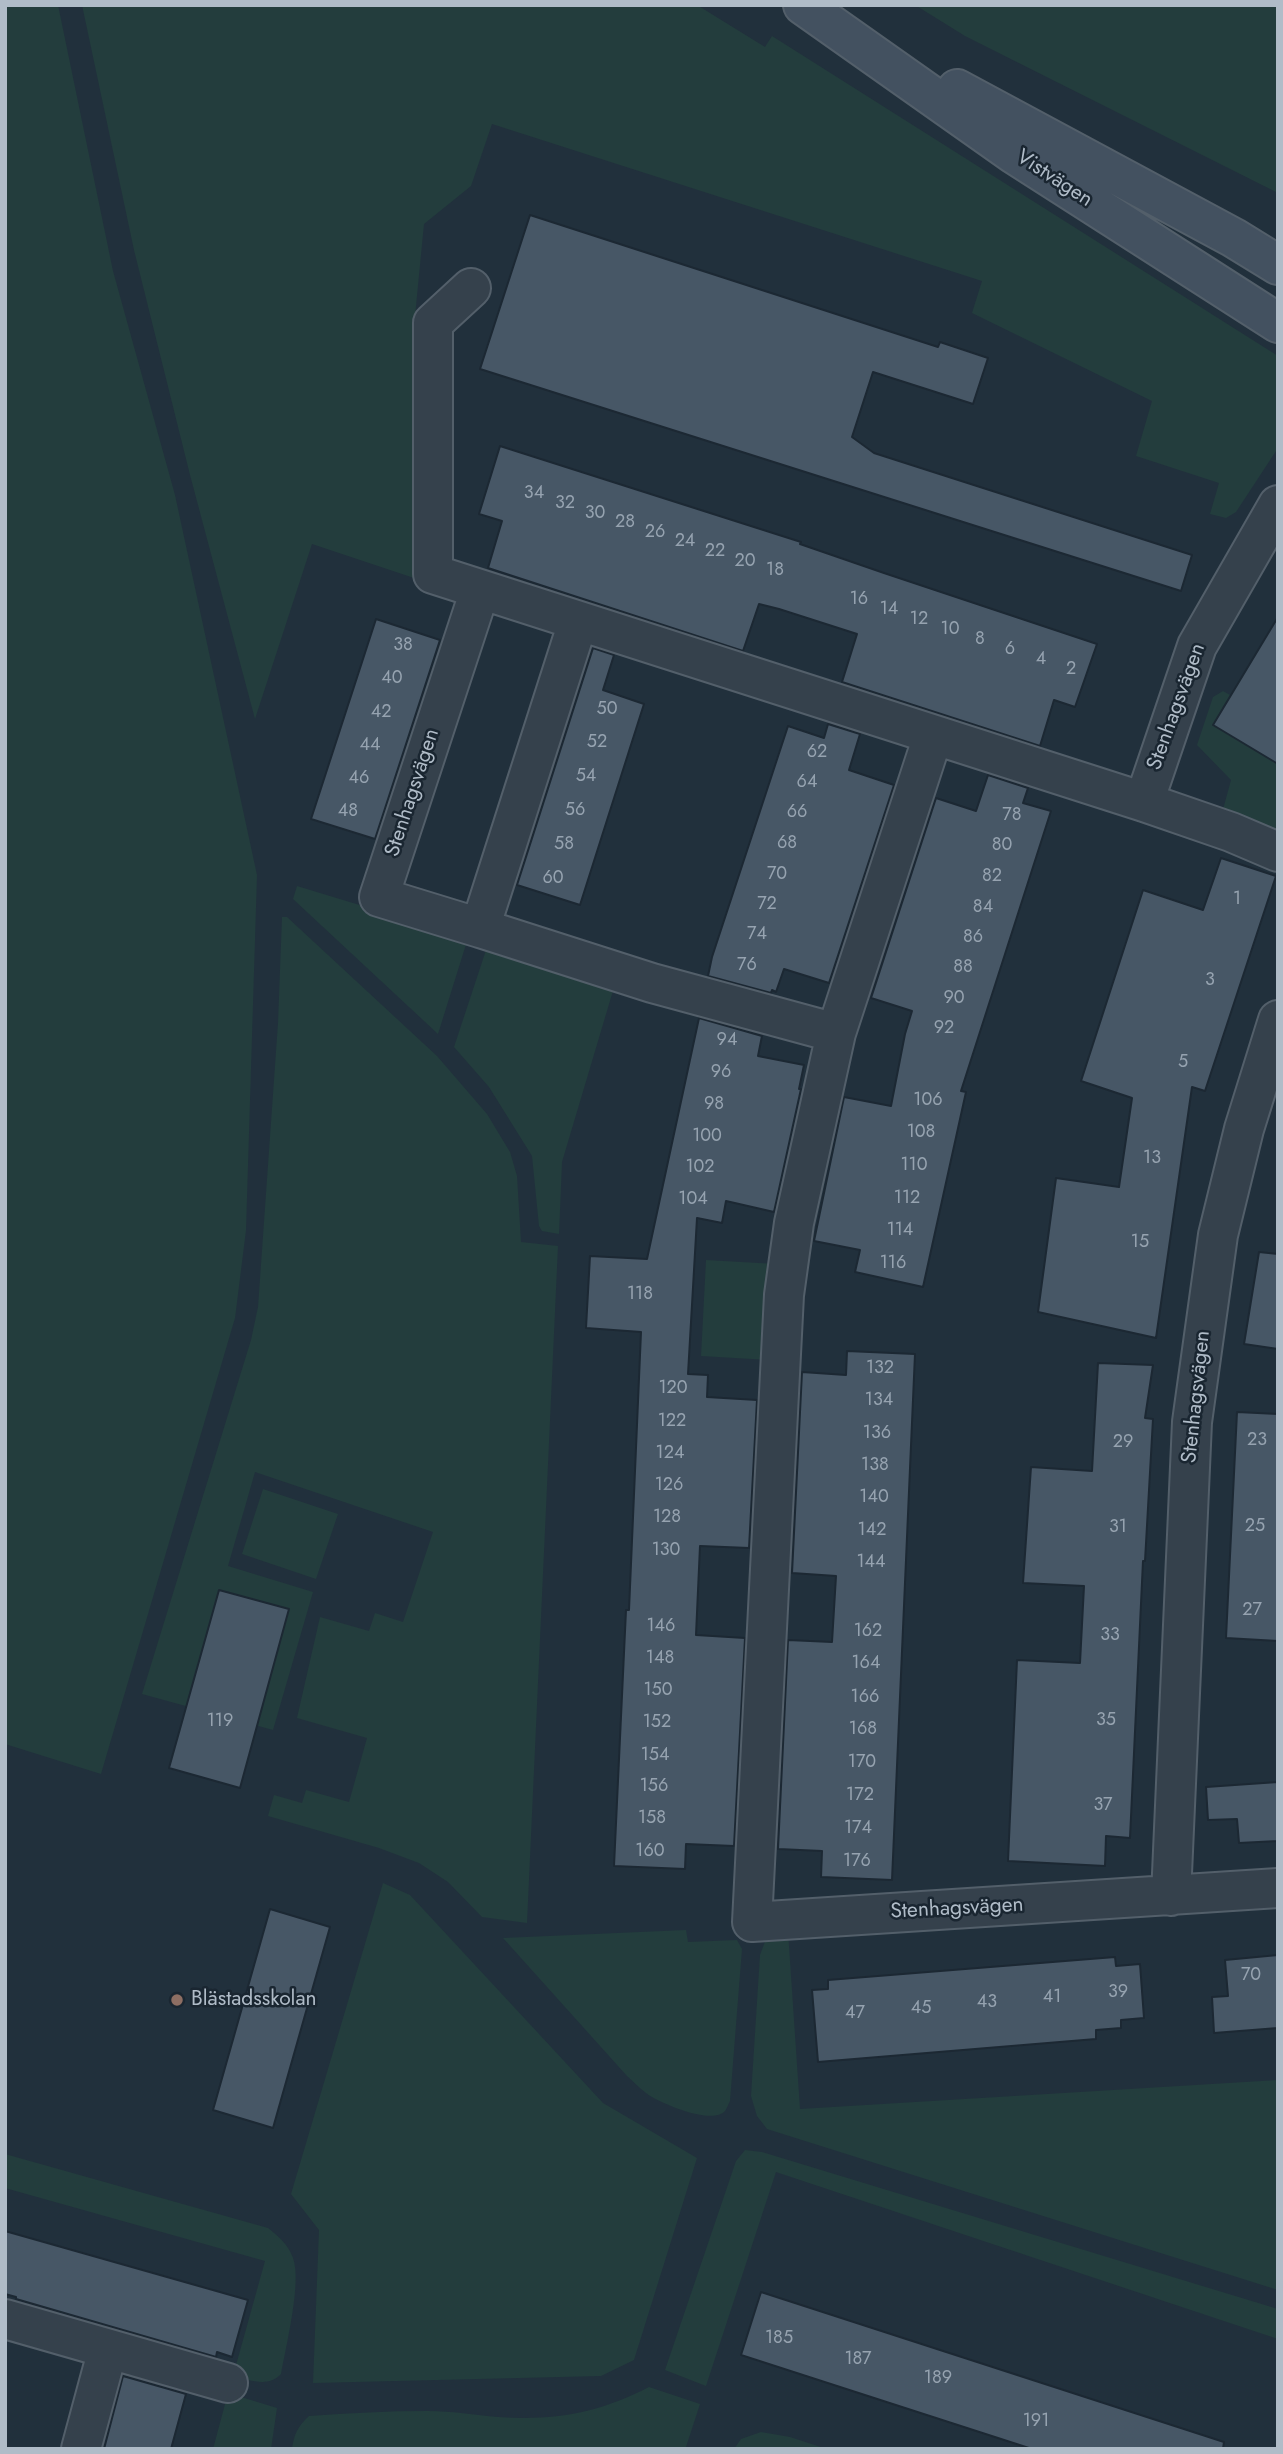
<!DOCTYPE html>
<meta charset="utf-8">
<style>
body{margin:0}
#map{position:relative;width:1283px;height:2454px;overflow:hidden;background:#21303c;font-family:Jost,sans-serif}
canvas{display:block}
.frame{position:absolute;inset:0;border:7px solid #b0bcc8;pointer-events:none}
</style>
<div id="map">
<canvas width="1283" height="2454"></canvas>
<div class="frame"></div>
</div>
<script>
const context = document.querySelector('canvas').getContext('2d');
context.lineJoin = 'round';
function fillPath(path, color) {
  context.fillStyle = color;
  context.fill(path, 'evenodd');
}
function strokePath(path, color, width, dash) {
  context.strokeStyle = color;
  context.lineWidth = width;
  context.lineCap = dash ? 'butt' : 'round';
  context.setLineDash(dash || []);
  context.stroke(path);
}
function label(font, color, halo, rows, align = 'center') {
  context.font = font + ' Jost,sans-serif';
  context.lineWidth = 5;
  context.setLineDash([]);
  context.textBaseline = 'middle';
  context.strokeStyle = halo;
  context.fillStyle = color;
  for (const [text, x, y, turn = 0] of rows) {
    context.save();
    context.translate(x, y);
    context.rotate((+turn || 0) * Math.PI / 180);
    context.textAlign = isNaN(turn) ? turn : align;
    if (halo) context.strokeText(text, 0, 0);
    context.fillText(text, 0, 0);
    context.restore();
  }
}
fillPath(new Path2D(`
 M 5,5 L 58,5 L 113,271 L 175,495 L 257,875 L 246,1230 L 235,1318 L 101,1774 L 5,1744 Z
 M 82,5 L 697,5 L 765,47 L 772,36 L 1278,356 L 1278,448 L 1236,512 L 1226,518 L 1210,514 L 1219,483 L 1136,456 L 1152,401 L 972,313 L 982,281 L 492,124 L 471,186 L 424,224 L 412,347 L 423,581 L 312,544 L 255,719 L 190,475 L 134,250 Z
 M 915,5 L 1278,5 L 1278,193 L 965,36 Z
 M 1223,691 L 1230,695 L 1213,725 L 1278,764 L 1278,841 L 1221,817 L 1231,780 L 1197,745 L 1213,697 Z
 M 297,886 L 468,938 L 438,1034 L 293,899 Z
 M 282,917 L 287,917 L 437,1056 L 487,1114 L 510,1152 L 517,1176 L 521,1242 L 558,1246 L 527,1923 L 482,1917 L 448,1882 L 419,1863 L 379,1848 L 268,1816 L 274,1795 L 302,1803 L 306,1790 L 349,1802 L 367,1738 L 297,1718 L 320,1617 L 369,1631 L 375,1613 L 403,1622 L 433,1532 L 255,1472 L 228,1566 L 313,1592 L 273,1730 L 142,1694 L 251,1340 L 258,1307 L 278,1023 Z
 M 488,944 L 615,984 L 562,1162 L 559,1234 L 542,1231 L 539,1226 L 532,1156 L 489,1087 L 454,1047 Z
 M 706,1260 L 776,1264 L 769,1360 L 701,1356 Z
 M 263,1489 L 338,1514 L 316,1579 L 242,1554 Z
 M 383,1883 L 410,1895 L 603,2103 L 697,2158 L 634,2360 L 601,2376 L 313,2383 L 319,2230 L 291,2194 Z
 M 686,1930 L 688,1942 L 737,1940 L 742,1949 L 730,2101 C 728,2105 727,2108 725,2111 C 712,2125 666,2105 652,2097 C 643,2092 635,2083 627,2076 L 503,1938 Z
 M 788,1931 L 800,2109 L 1278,2080 L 1278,2290 L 767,2129 L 757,2116 L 751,2096 L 760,1955 L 766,1939 Z
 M 745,2150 L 762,2152 L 1278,2309 L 1278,2339 L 776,2172 L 706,2386 L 665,2370 L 736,2161 Z
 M 5,2154 L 268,2228 C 279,2237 288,2244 293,2258 C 302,2282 286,2346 281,2374 C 268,2388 250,2380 233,2376 L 265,2261 L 5,2188 Z
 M 649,2387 L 700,2404 L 686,2447 L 677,2449 L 292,2449 C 294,2434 298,2426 309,2416 C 349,2413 388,2411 428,2411 C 451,2411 475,2415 498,2417 C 554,2421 599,2413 649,2387 Z
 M 228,2393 L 277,2408 L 271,2449 L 213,2449 Z
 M 761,2432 L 790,2437 L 827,2449 L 734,2449 L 741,2439 Z`), '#233d3d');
const building = new Path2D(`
 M 530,215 L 938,347 L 940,342 L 988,358 L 973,404 L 873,372 L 852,437 L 874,453 L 1192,555 L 1181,591 L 480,369 Z
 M 500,446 L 801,542 L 800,544 L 884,573 L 1097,644 L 1075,707 L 1054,700 L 1040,746 L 842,682 L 857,634 L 779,609 L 759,604 L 743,651 L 488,568 L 502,521 L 479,514 Z
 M 1278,617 L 1278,764 L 1213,725 Z
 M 376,619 L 440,640 L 375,839 L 311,819 Z
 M 593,648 L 614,655 L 603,690 L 644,704 L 580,905 L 517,885 Z
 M 828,724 L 860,734 L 849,770 L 894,785 L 829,983 L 784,969 L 776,992 L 772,990 L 771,993 L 708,976 L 712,957 L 788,726 L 824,738 Z
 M 988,775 L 1028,788 L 1023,803 L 1051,811 L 961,1091 L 966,1092 L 923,1287 L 855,1272 L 860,1250 L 814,1241 L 844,1097 L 891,1106 L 905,1034 L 912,1011 L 871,998 L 936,798 L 976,811 Z
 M 1221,858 L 1276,876 L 1205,1091 L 1192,1087 L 1156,1338 L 1038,1312 L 1056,1178 L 1119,1187 L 1132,1098 L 1081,1081 L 1143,890 L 1203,910 Z
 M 699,1018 L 762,1036 L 758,1056 L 804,1065 L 799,1089 L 801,1089 L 774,1212 L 726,1201 L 722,1223 L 697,1218 L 688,1374 L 708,1375 L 707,1397 L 757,1400 L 749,1548 L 700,1546 L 696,1635 L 745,1638 L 734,1846 L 686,1844 L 685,1869 L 614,1866 L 626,1610 L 629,1610 L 641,1332 L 586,1328 L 590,1256 L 647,1259 Z
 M 1259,1252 L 1278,1254 L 1278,1349 L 1244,1344 Z
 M 847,1351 L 915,1354 L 892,1880 L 821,1877 L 822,1851 L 778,1849 L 788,1640 L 832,1642 L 836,1576 L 792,1573 L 802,1372 L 846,1375 Z
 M 1098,1363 L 1153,1365 L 1145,1418 L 1153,1419 L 1145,1561 L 1143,1561 L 1130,1838 L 1106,1836 L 1105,1866 L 1008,1861 L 1017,1660 L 1080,1663 L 1084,1586 L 1023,1583 L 1031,1467 L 1092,1471 Z
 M 1237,1412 L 1278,1414 L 1278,1641 L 1226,1638 Z
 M 219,1590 L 289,1609 L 240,1788 L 169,1768 Z
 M 1278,1782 L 1278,1841 L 1239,1843 L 1237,1819 L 1208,1820 L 1206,1787 Z
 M 270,1909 L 330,1927 L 273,2128 L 213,2110 Z
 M 1278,1955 L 1278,2028 L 1214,2033 L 1212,1997 L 1228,1996 L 1225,1960 Z
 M 1115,1957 L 1116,1966 L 1140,1964 L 1144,2018 L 1121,2020 L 1121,2028 L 1096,2030 L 1096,2039 L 818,2062 L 812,1990 L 828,1989 L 828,1980 Z
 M 5,2231 L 248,2300 L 232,2357 L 217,2352 L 216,2357 L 16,2299 L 16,2297 L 5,2294 Z
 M 761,2292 L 1224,2442 L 1223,2449 L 1032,2449 L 741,2355 Z
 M 123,2376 L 186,2394 L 171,2449 L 104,2449 Z`);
fillPath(building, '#475766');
strokePath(building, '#1c2833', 2);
const street = new Path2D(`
 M 471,288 L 433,323 L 433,574 L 1144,802 L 1231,832 L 1278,852
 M 578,622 L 480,928 L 652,983 L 836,1033
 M 933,736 L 836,1033 L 794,1223 L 784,1295 L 752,1922 L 1278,1888
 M 1144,802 L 1197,646 L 1278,505
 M 480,928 L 379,897 L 480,590
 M 1171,1896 L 1192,1422 L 1218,1235 L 1244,1129 L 1278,1020
 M 5,2319 L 228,2383
 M 81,2449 L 108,2349`);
const secondary = new Path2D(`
 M 803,5 L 1014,154 L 1278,323
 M 957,89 L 1234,238 L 1278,265`);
strokePath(street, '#535f6a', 42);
strokePath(secondary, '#535f6a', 42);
strokePath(street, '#35414c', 38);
strokePath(secondary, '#435160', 38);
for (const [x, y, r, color] of [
 [177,2000,7,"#8d6e63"]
]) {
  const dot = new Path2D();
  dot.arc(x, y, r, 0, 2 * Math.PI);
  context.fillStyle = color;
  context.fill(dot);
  strokePath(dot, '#1a2631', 2.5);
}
label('18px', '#96a3b0', null, [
 ["34",534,494],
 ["32",565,504],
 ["30",595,514],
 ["28",625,523],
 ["26",655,533],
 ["24",685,542],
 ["22",715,552],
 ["20",745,562],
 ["18",775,571],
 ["16",859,600],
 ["14",889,610],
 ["12",919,620],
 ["10",950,630],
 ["8",980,640],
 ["38",403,646],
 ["6",1010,650],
 ["4",1041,660],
 ["2",1071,670],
 ["40",392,679],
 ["50",607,710],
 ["42",381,713],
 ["52",597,743],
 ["44",370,746],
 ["62",817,753],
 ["54",586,777],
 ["46",359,779],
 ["64",807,783],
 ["56",575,811],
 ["48",348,812],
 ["66",797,813],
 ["78",1012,816],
 ["68",787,844],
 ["58",564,845],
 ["80",1002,846],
 ["70",777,875],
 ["82",992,877],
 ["60",553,879],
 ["1",1237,900],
 ["72",767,905],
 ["84",983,908],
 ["74",757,935],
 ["86",973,938],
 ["76",747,966],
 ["88",963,968],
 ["3",1210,981],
 ["90",954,999],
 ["92",944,1029],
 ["94",727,1041],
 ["5",1183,1063],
 ["96",721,1073],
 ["106",928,1101],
 ["98",714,1105],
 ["108",921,1133],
 ["100",707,1137],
 ["13",1152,1159],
 ["110",914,1166],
 ["102",700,1168],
 ["112",907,1199],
 ["104",693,1200],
 ["114",900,1231],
 ["15",1140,1243],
 ["116",893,1264],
 ["118",640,1295],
 ["132",880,1369],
 ["120",673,1389],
 ["134",879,1401],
 ["122",672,1422],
 ["136",877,1434],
 ["23",1257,1441],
 ["29",1123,1443],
 ["124",670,1454],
 ["138",875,1466],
 ["126",669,1486],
 ["140",874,1498],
 ["128",667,1518],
 ["25",1255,1527],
 ["31",1118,1528],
 ["142",872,1531],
 ["130",666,1551],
 ["144",871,1563],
 ["27",1252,1611],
 ["146",661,1627],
 ["162",868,1632],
 ["33",1110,1636],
 ["148",660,1659],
 ["164",866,1664],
 ["150",658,1691],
 ["166",865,1698],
 ["35",1106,1721],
 ["119",220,1722],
 ["152",657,1723],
 ["168",863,1730],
 ["154",655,1756],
 ["170",862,1763],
 ["156",654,1787],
 ["172",860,1796],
 ["37",1103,1806],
 ["158",652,1819],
 ["174",858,1829],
 ["160",650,1852],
 ["176",857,1862],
 ["70",1251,1976],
 ["39",1118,1993],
 ["41",1052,1998],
 ["43",987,2003],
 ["45",921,2009],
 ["47",855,2014],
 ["185",779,2339],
 ["187",858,2360],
 ["189",938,2379],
 ["191",1036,2422]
]);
label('21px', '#b0bcc8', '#1a2631', [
 ["Vistvägen",1054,179,33],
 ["Stenhagsvägen",1177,707,-70],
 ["Stenhagsvägen",413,793,-72],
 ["Stenhagsvägen",1197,1397,-84],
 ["Stenhagsvägen",957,1909,-3]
]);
label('21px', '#b0bcc8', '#1a2631', [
 ["Blästadsskolan",191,2000]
], 'left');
</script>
